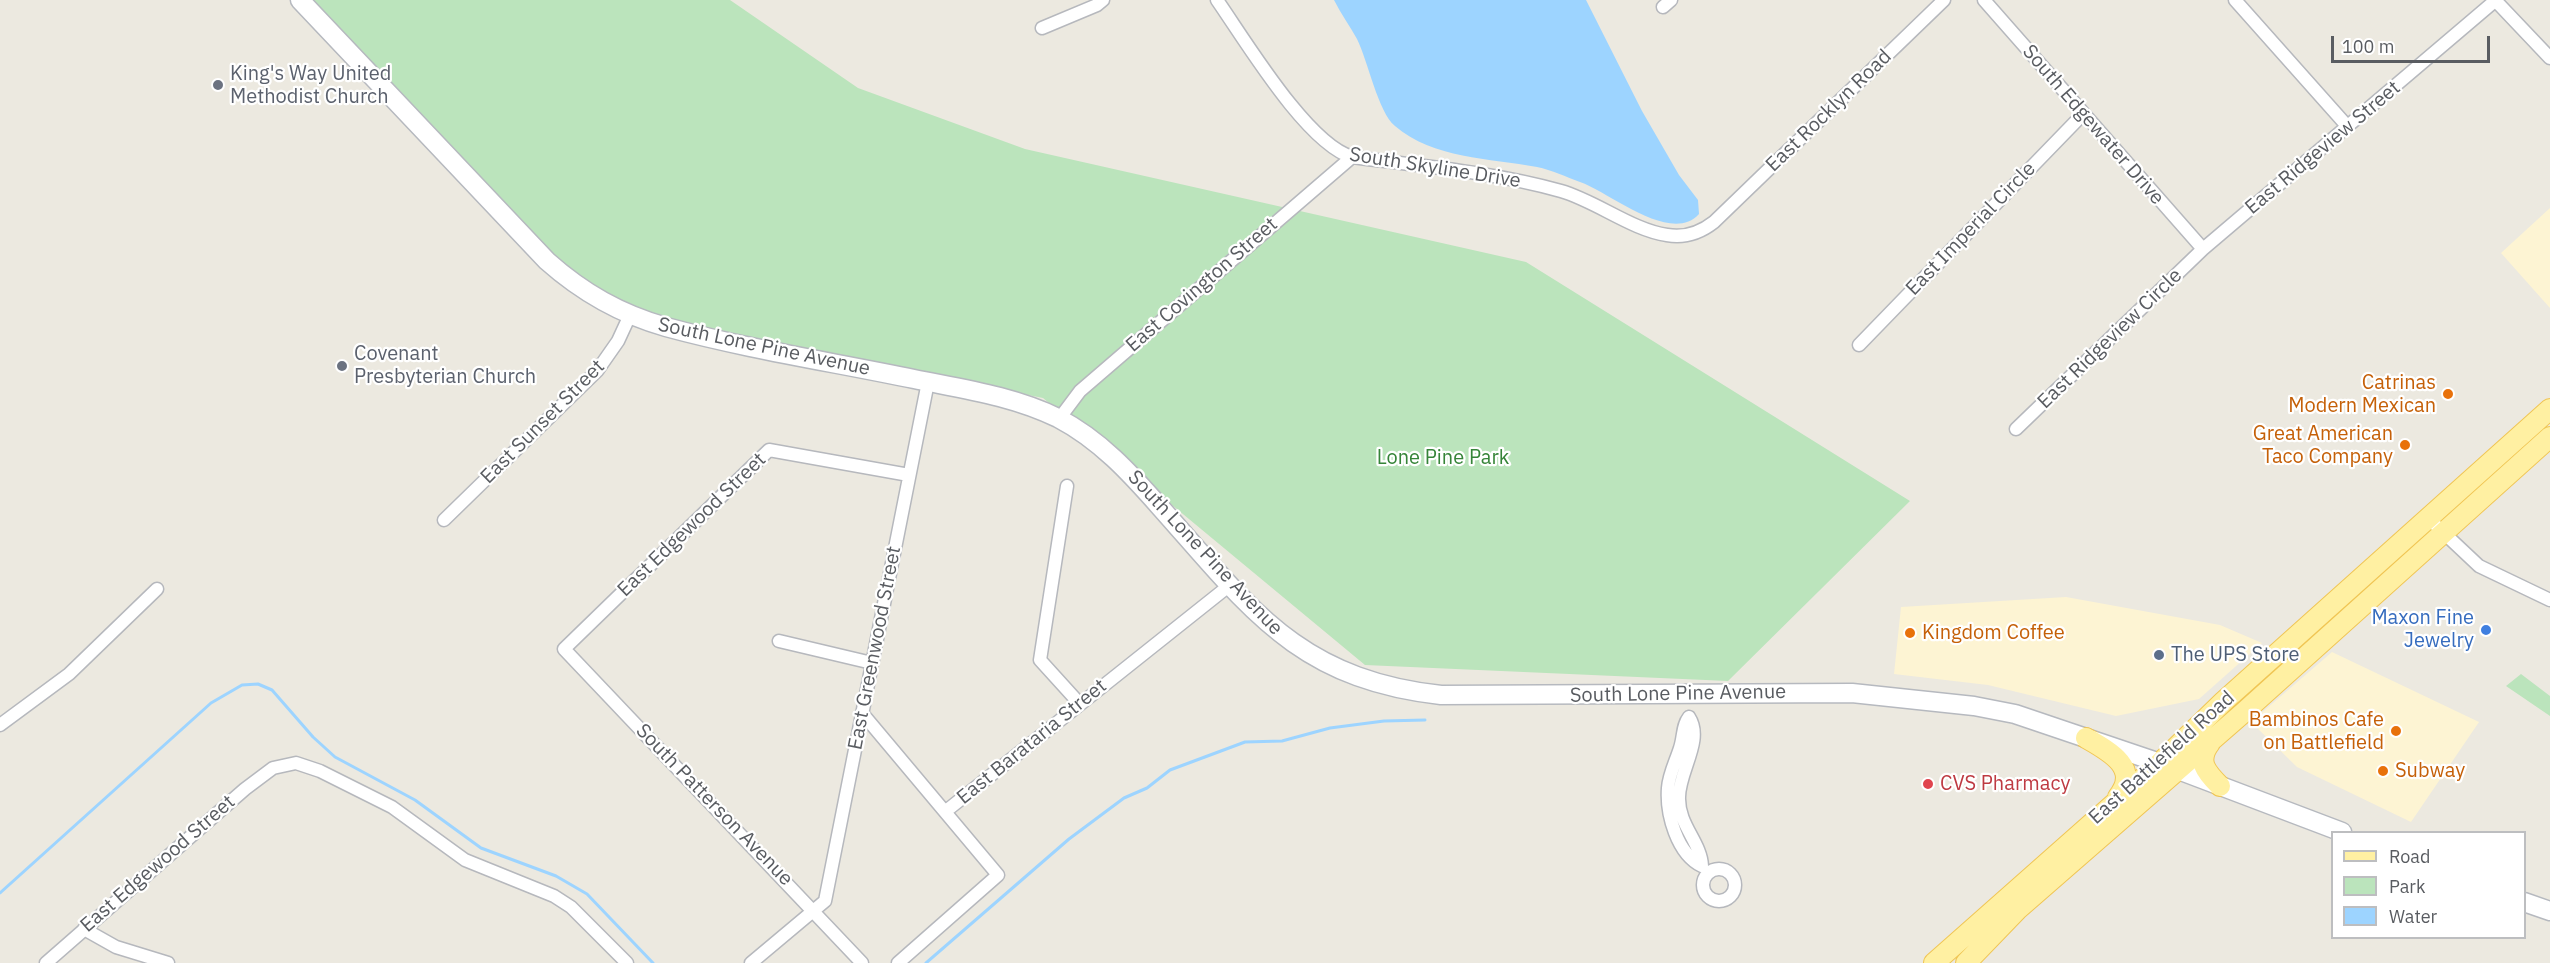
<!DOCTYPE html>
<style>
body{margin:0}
#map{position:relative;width:2550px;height:963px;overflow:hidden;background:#ece9e0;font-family:"IBM Plex Sans",sans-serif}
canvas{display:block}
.legend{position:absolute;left:2331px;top:831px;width:195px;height:108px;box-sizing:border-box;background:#fff;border:2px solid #bdbec0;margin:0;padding:8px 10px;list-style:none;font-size:18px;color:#595c61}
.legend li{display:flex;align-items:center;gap:12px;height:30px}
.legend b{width:30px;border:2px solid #bdbec0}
.scale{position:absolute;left:2331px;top:36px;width:159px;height:27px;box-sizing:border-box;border:3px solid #595c61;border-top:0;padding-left:8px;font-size:18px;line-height:21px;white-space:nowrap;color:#595c61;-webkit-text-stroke:4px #fff;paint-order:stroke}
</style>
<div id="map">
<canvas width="2550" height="963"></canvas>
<ul class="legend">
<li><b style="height:8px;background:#fff0a2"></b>Road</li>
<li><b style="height:16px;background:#bbe4bc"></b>Park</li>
<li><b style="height:16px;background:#9dd4ff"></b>Water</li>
</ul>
<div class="scale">100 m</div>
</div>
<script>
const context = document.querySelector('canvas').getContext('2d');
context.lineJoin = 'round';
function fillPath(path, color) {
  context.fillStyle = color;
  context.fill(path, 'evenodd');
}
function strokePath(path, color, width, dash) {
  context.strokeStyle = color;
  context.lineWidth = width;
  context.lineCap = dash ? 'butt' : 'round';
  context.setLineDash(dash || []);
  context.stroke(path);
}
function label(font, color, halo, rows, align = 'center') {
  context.font = font + ' "IBM Plex Sans",sans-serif';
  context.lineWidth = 4.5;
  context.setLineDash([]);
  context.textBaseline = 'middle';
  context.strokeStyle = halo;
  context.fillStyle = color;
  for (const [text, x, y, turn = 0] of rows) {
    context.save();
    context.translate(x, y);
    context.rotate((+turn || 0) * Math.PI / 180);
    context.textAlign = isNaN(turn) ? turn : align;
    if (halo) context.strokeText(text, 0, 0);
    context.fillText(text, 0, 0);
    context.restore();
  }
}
fillPath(new Path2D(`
 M 2550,208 L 2550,308 L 2501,253 Z
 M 2066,597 L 2220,625 L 2262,643 L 2199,699 L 2116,716 L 1988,685 L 1894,674 L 1901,607 Z
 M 2332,652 L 2479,722 L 2411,822 L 2297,767 L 2251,722 Z`), '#fdf4d3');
fillPath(new Path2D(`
 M 313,0 L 730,0 L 858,88 L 1025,149 L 1526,262 L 1910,501 L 1728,681 L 1365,665 L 1043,398 L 691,328 L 640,311 L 570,273 Z
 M 2521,674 L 2550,696 L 2550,716 L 2506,686 Z`), '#bbe4bc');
fillPath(new Path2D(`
 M 1334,0 L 1586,0 L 1642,111 L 1679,175 L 1698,200 L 1699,214 C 1671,245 1611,193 1580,182 C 1566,177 1552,170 1537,167 C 1490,158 1433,159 1395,126 C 1378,112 1368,61 1357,39 C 1350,26 1341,14 1334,0 Z`), '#9dd4ff');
strokePath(new Path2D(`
 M 0,893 L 211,703 L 242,685 L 258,684 L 272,690 L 313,737 L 335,757 L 415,800 L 481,848 L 556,876 L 587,894 L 653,963
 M 926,963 L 1069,839 L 1124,798 L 1147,788 L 1170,770 L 1245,742 L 1282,741 L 1330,728 L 1384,721 L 1425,720`), '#9dd4ff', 3);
const street = new Path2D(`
 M 1217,0 C 1245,40 1307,144 1352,157 C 1421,166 1493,172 1561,191 C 1596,201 1632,230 1667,235 C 1684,238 1700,233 1714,222 L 1944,0
 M 1984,0 L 2203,249
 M 2235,0 L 2348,127
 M 2495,0 L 2550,58
 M 1663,7 L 1671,0
 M 1042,28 L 1097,5 L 1103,0
 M 1859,345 L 2083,114
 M 1059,419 L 1080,391 L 1352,157
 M 2016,429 L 2203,249 L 2496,0
 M 1067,486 L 1040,660 L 1079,703
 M 2428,518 L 2479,566 L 2550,600
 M 444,520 L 597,371 L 618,341 L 630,315
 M 779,641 L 872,663
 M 862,713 L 998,875 L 898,963
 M 1689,717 C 1704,740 1679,771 1679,797 C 1678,825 1701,842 1702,866 C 1677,854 1666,814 1668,788 C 1669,774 1676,761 1680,748 C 1684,736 1682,726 1689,717 Z
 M 0,725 L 69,674 L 157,589
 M 946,811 L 1230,585
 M1703 885a16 16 0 1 1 32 0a16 16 0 1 1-32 0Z
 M 84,929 L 116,947 L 168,963
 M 46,963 L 245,789 L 273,768 L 296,763 L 320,771 L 392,807 L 465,860 L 554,896 L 571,907 L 627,963
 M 751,963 L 825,901 L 928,382
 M 862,963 L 564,649 L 769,450 L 909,475`);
const secondary = new Path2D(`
 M 300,0 L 547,261 C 583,293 620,314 666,327 C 747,349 832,362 914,379 C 963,389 1013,396 1058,418 C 1100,440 1130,473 1160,507 C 1250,608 1297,679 1441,695 L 1852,693 L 1974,706 L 2015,714 L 2160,763 L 2342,832
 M 2524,902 L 2550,911`);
const primary = new Path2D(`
 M 2086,738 C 2109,751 2141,768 2118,797
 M 2210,743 C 2196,761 2206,772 2220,786
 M 1934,963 L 2160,763 L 2224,701 L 2550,409
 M 1966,963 L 2017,910 L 2243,713 L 2550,437`);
strokePath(street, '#b6b8bd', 15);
strokePath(secondary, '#b6b9bf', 21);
strokePath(primary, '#f0c554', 22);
strokePath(street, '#fff', 12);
strokePath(secondary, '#fff', 18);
strokePath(primary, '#fff0a2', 20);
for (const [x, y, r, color] of [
 [218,85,6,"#6b7280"],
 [342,366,6,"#6b7280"],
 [2448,394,6,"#e8710a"],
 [2405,445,6,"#e8710a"],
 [2486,630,6,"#3f7fe0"],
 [1910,633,6,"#e8710a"],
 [2159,655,6,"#5c6f8a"],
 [2396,731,6,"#e8710a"],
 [2383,771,6,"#e8710a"],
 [1928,784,6,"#e0444e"]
]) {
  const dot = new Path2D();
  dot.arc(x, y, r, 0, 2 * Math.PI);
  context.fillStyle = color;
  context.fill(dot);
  strokePath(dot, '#fff', 2);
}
label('20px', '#5b616d', '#fff', [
 ["King's Way United",230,74],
 ["Methodist Church",230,97],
 ["Covenant",354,354],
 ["Presbyterian Church",354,377]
], 'left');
label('20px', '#595c61', '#fff', [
 ["East Rocklyn Road",1829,111,-44],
 ["South Edgewater Drive",2093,125,49],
 ["East Ridgeview Street",2323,148,-40],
 ["South Skyline Drive",1435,168,9],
 ["East Imperial Circle",1971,229,-46],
 ["East Covington Street",1202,285,-41],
 ["East Ridgeview Circle",2110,339,-44],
 ["South Lone Pine Avenue",764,347,12],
 ["East Sunset Street",543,422,-45],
 ["East Edgewood Street",692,525,-44],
 ["South Lone Pine Avenue",1205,553,47],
 ["East Greenwood Street",875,648,-79],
 ["South Lone Pine Avenue",1678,694,-1],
 ["East Barataria Street",1032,742,-39],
 ["East Battlefield Road",2162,758,-42],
 ["South Patterson Avenue",714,805,46],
 ["East Edgewood Street",158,864,-41]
]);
label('20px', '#c56008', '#fff', [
 ["Catrinas",2436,383],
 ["Modern Mexican",2436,406],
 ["Great American",2393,434],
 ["Taco Company",2393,457],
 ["Kingdom Coffee",1922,633,"left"],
 ["Bambinos Cafe",2384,720],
 ["on Battlefield",2384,743],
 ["Subway",2395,771,"left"]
], 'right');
label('20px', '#358438', '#fff', [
 ["Lone Pine Park",1443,458]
]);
label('20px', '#366cbe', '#fff', [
 ["Maxon Fine",2474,618],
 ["Jewelry",2474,641]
], 'right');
label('20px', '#4e5e75', '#fff', [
 ["The UPS Store",2171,655]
], 'left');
label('20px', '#be3a42', '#fff', [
 ["CVS Pharmacy",1940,784]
], 'left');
</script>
